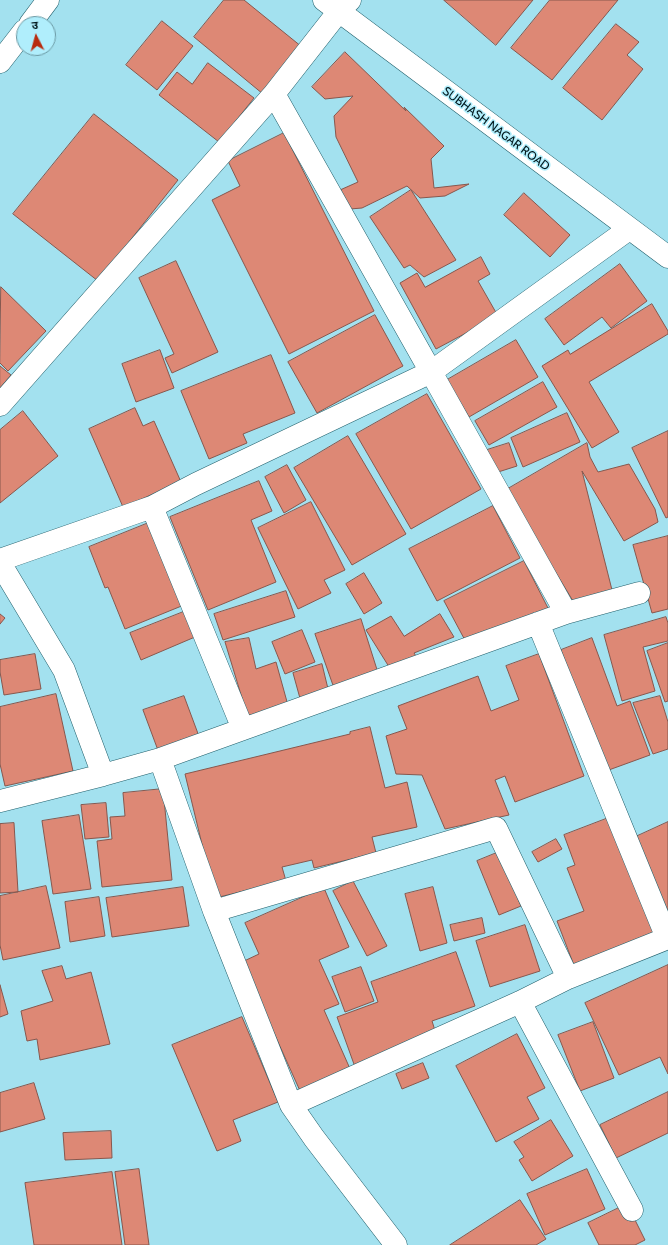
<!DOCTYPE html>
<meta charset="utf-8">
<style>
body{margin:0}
#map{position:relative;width:668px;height:1245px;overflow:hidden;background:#a3e1ef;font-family:Cabin,"Noto Sans Devanagari",sans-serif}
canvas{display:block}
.north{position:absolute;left:16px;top:16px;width:40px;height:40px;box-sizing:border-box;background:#b0eefc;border:1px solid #6a98a2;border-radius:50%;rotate:354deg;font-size:11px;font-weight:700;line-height:16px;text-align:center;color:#00161b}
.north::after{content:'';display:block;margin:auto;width:14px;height:18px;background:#b82c0f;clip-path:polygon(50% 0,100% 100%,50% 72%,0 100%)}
</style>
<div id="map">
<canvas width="668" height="1245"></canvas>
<div class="north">उ</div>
</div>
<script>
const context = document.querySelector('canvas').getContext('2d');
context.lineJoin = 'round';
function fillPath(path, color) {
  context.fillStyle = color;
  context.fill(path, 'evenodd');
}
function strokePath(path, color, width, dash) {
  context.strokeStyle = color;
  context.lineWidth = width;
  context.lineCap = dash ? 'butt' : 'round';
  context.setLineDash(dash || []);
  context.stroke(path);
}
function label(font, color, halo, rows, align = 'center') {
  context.font = font + ' Cabin,sans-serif';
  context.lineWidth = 3;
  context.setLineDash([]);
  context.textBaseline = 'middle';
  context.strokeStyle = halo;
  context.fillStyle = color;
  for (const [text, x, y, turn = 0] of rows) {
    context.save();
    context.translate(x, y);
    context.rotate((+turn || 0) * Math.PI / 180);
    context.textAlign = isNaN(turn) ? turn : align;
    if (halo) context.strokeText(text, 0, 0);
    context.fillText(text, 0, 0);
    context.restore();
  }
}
const building = new Path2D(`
 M 224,0 L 244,0 L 302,47 L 263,94 L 194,37 Z
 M 444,0 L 533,0 L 496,45 Z
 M 550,0 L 618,0 L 552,80 L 511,48 Z
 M 162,21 L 193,46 L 157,90 L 126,65 Z
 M 616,24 L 639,42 L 627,55 L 643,69 L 602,120 L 563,88 Z
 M 345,52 L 406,111 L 404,107 L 444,146 L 431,159 L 434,188 L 469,184 L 445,196 L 420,198 L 407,186 L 362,208 L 350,209 L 340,190 L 358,182 L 336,137 L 334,116 L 353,96 L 325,99 L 312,87 Z
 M 208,63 L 254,98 L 219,142 L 159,95 L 177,72 L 192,84 Z
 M 94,114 L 178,180 L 98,281 L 13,214 Z
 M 284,133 L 374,311 L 289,354 L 212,200 L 240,186 L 228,161 Z
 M 411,190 L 456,260 L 424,277 L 410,265 L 404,268 L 370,217 Z
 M 524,193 L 570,235 L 550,257 L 504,215 Z
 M 481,257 L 490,274 L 478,281 L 498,316 L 436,349 L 400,283 L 417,273 L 425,287 Z
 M 176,261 L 218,352 L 172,373 L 165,358 L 174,354 L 139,278 Z
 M 620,264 L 647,301 L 611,328 L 602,317 L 564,345 L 545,319 Z
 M 1,287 L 46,331 L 8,371 L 0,363 Z
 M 652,304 L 668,331 L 668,334 L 589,382 L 619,432 L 592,448 L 542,366 L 568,350 L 570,354 Z
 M 375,315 L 403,366 L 317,413 L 288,362 Z
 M 516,340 L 538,377 L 469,417 L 447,380 Z
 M 160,350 L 174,388 L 136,402 L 122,364 Z
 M 271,355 L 295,413 L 243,434 L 247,443 L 209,459 L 181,391 Z
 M 0,366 L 11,375 L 0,388 Z
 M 543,382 L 557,407 L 489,445 L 475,421 Z
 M 427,394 L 481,489 L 411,529 L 356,434 Z
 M 135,408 L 143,426 L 154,421 L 181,482 L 123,507 L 89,429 Z
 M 23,411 L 58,456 L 0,503 L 0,430 Z
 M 567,413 L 580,442 L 523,467 L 511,438 Z
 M 668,431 L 668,517 L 666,518 L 632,448 Z
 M 348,436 L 406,534 L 352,565 L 294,468 Z
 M 509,443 L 517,466 L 495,473 L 487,450 Z
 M 587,443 L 590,457 L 598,472 L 629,464 L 655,509 L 658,522 L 624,541 L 582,471 L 612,590 L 576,606 L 506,490 Z
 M 287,465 L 306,500 L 284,513 L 265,477 Z
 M 259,481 L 272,511 L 251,520 L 276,582 L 208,610 L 170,517 Z
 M 311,502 L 345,570 L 324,580 L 331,593 L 298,609 L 258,528 Z
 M 493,506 L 520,558 L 437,601 L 409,549 Z
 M 151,522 L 184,605 L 125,629 L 108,587 L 105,588 L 89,547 Z
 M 668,536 L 668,609 L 652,613 L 633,545 Z
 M 524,561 L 550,612 L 467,644 L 444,601 Z
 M 364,573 L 382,603 L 364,614 L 346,584 Z
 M 286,591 L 295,617 L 223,640 L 214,614 Z
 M 191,609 L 202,634 L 141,660 L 130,633 Z
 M 0,614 L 5,618 L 0,624 Z
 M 440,614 L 454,637 L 414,653 L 418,659 L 391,670 L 366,630 L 391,616 L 404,636 Z
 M 666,617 L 668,623 L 668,641 L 643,647 L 655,691 L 622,701 L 604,635 Z
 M 361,619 L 379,676 L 335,691 L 315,634 Z
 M 302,630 L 315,662 L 285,674 L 272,642 Z
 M 249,638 L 256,669 L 276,662 L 289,709 L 249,721 L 225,642 Z
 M 592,638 L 617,706 L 630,701 L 650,755 L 606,771 L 561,650 Z
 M 668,643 L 668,701 L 665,702 L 647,651 Z
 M 35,654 L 41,689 L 4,695 L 0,672 L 0,660 Z
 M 539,654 L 584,776 L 515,802 L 505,776 L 495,780 L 509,815 L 445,829 L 422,775 L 396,774 L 386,736 L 407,729 L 398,706 L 478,676 L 491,711 L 519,700 L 506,666 Z
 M 322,664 L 329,693 L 301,702 L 293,673 Z
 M 56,694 L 73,771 L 5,786 L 0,764 L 0,707 Z
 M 184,696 L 200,739 L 159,753 L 143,710 Z
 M 660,696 L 668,722 L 668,749 L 653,754 L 633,703 Z
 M 370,727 L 385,788 L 407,782 L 417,827 L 372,837 L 376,853 L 314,868 L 312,860 L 282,867 L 286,881 L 215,898 L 185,774 L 350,734 L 350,732 Z
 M 163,789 L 172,880 L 102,887 L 97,841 L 112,839 L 110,817 L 125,816 L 123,793 Z
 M 106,803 L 109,837 L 85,839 L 81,805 Z
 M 79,815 L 91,889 L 53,894 L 42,821 Z
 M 611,817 L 657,937 L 575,968 L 557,921 L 584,911 L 567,868 L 575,865 L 564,835 Z
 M 668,822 L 668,922 L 631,839 Z
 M 14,823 L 18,892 L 0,893 L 0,824 Z
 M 556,839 L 562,849 L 538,862 L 532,852 Z
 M 499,852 L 521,906 L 499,915 L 477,861 Z
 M 353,881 L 387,946 L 367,956 L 333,891 Z
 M 46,886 L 60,948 L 3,960 L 0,945 L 0,896 Z
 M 183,887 L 189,926 L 112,937 L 106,898 Z
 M 433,887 L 447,943 L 420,951 L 405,894 Z
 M 324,888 L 349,947 L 319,960 L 339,1004 L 324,1010 L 351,1071 L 301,1093 L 242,962 L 259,954 L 245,923 Z
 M 99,897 L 105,936 L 70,942 L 65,902 Z
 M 482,918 L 485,933 L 454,941 L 450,925 Z
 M 525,925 L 540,971 L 490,987 L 476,941 Z
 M 456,952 L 475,1006 L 432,1021 L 437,1037 L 355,1067 L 337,1017 L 378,1002 L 371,982 Z
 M 668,965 L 668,1074 L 660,1057 L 619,1075 L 585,1003 Z
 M 62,966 L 66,979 L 91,972 L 110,1044 L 40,1060 L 37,1039 L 27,1041 L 21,1011 L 53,1001 L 42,971 Z
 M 361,967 L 374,1001 L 345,1012 L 332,977 Z
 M 0,985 L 8,1014 L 0,1017 Z
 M 242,1017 L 278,1102 L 233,1120 L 241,1141 L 217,1151 L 172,1045 Z
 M 593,1022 L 614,1078 L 580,1091 L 558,1035 Z
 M 517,1034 L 545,1088 L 527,1097 L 539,1119 L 496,1142 L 456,1066 Z
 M 423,1063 L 429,1078 L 402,1089 L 396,1074 Z
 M 34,1083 L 45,1119 L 0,1132 L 0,1093 Z
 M 668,1092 L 668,1133 L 616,1158 L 600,1125 Z
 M 551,1120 L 573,1156 L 532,1181 L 519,1160 L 524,1157 L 514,1142 Z
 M 111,1131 L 112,1158 L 65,1160 L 63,1133 Z
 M 139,1169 L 149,1245 L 125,1245 L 115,1172 Z
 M 587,1169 L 605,1209 L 545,1235 L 527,1194 Z
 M 112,1172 L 122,1245 L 34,1245 L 25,1183 Z
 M 520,1200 L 546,1239 L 536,1245 L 450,1245 Z
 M 627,1204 L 645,1240 L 635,1245 L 599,1245 L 588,1223 Z`);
fillPath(building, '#dd8875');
strokePath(building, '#87574d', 1);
const minor = new Path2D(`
 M 324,0 L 668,257
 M 274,94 L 431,372 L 629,229
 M 0,405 L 274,94 L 339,11 L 350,0
 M 152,507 L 243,729
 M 0,560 L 152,507 L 196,484 L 431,372 L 566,613 L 639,593
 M 0,563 L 64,670 L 103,775
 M 538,623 L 667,938
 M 160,759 L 566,613
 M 0,801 L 103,775 L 160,759 L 214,911 L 291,1105
 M 214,911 L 496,828 L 568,978
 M 520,1002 L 632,1210
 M 396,1245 L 314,1138 L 291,1105 L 520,1002 L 568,978 L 668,938`);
const major = new Path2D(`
 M 30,24 L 48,0
 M 0,62 L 24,31`);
strokePath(minor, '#22606c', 23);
strokePath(major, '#22606c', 23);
strokePath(minor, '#fff', 22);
strokePath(major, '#fff', 22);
label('12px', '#00161b', '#b0eefc', [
 ["SUBHASH NAGAR ROAD",496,129,37]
]);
</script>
